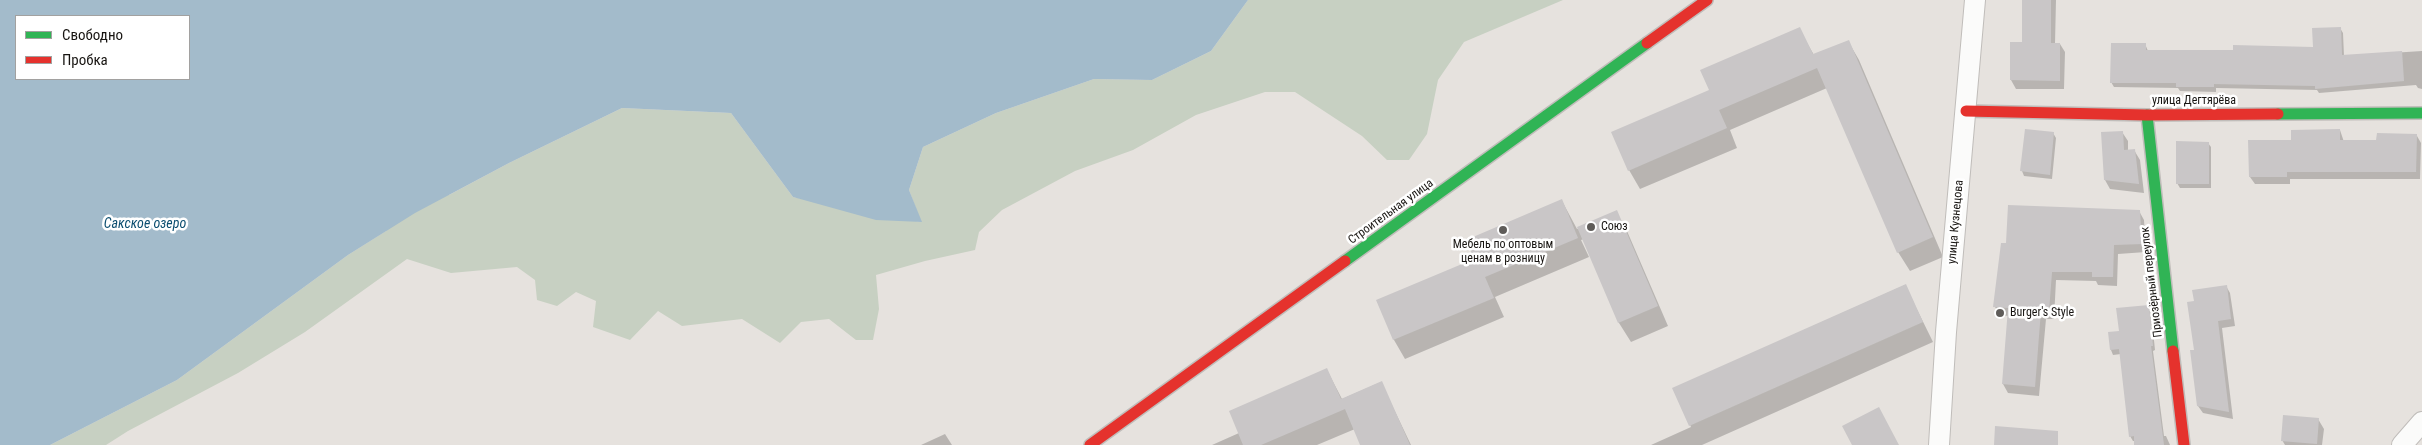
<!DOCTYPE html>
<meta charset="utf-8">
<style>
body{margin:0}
#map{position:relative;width:2422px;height:445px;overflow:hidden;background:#e6e2de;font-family:"Roboto Condensed",sans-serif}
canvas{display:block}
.legend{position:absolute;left:15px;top:15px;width:175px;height:65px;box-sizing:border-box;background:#fff;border:1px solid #a2a1a0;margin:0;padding:6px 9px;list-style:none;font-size:15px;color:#171411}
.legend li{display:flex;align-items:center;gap:10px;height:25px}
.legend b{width:25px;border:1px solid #a2a1a0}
</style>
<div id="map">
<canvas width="2422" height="445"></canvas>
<ul class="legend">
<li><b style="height:6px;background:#30b455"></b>Свободно</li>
<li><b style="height:6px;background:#e5322d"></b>Пробка</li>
</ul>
</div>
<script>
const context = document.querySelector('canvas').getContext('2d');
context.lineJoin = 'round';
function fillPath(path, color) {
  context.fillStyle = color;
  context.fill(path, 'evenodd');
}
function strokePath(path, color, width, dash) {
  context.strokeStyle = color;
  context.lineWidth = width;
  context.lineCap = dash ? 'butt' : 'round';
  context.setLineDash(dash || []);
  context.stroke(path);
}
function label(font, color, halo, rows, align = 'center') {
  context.font = font + ' "Roboto Condensed",sans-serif';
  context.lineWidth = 5;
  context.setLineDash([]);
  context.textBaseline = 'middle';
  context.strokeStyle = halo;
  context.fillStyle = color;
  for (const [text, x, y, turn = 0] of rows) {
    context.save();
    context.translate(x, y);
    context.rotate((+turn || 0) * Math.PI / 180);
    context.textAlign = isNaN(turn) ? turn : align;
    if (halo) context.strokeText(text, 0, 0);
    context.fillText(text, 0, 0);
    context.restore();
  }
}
fillPath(new Path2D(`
 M 1248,0 L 1563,0 L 1464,42 L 1438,80 L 1427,134 L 1409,160 L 1387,160 L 1362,136 L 1295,92 L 1265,92 L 1196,115 L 1133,150 L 1075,171 L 1002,210 L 979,232 L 975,250 L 925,261 L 876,275 L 879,309 L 873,340 L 856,340 L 829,319 L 801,322 L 780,343 L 742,319 L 682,326 L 658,311 L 630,340 L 593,327 L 596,301 L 576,292 L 557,306 L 537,300 L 535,280 L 517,267 L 451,273 L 407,259 L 305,332 L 238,373 L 128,431 L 106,445 L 50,445 L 177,380 L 348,255 L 386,231 L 398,140 L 449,195 L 509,163 L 622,108 L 731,113 L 793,197 L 921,222 L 909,190 L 923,147 L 996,113 L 1094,79 L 1152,80 L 1211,51 Z`), '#c7d0c2');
fillPath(new Path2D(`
 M 0,0 L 1248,0 L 1211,51 L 1152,80 L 1094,79 L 996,113 L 923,147 L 909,190 L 922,222 L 876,220 L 793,197 L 731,113 L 622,108 L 509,163 L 415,213 L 348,255 L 177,380 L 50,445 L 0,445 ZM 16,16 L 189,16 L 189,79 L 16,79 Z`), '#a3bbcb');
fillPath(new Path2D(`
 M 2023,0 L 2056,0 L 2055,44 L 2060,44 L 2065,52 L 2064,89 L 2016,89 L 2011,80 L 2011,44 L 2023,44 Z
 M 2340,28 L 2343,33 L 2344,56 L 2422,51 L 2422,89 L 2418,88 L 2416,85 L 2319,93 L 2317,90 L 2216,88 L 2216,92 L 2180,91 L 2178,88 L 2114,87 L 2111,82 L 2145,44 L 2148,51 L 2234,52 L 2315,48 Z
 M 1799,29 L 1814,55 L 1848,41 L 1859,60 L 1943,257 L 1910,271 L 1898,252 L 1827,88 L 1730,130 L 1737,148 L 1640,189 L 1629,170 L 1710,91 Z
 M 2340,130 L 2344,142 L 2378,142 L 2417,136 L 2421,143 L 2420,179 L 2290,179 L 2290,184 L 2255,184 L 2250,177 L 2293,141 Z
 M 2122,132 L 2128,141 L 2128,151 L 2134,150 L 2140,160 L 2144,193 L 2110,189 L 2105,180 Z
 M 2053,133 L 2056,138 L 2052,179 L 2024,176 L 2022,171 Z
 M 2208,143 L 2211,147 L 2211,188 L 2180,188 L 2177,183 Z
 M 1562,201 L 1577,229 L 1616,212 L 1627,231 L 1668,326 L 1631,342 L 1619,323 L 1584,239 L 1581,240 L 1589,257 L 1495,297 L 1504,317 L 1405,359 L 1394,340 L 1377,301 L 1475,260 Z
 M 2139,211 L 2144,220 L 2146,252 L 2118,254 L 2117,286 L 2098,285 L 2096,281 L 2056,280 L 2054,319 L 2046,319 L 2039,396 L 2008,393 L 2003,384 L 2009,316 L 2000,315 L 1995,307 L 2007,244 Z
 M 1905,285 L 1933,342 L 1702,445 L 1651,445 L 1691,427 L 1674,388 Z
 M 2226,286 L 2230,293 L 2235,326 L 2222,328 L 2233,419 L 2203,413 L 2198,406 L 2195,302 Z
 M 2148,306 L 2151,311 L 2155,350 L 2153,351 L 2164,436 L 2166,436 L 2170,445 L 2136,445 L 2135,441 L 2133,441 L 2130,436 L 2121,354 L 2113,355 L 2111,350 L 2109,333 L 2120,332 Z
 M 1327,370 L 1342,399 L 1381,382 L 1411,445 L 1362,445 L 1355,429 L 1317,445 L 1212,445 L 1239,433 Z
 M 2318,419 L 2324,429 L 2322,445 L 2285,445 L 2282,440 Z
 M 945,434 L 952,445 L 921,445 Z`), '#0003');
fillPath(new Path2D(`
 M 2022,0 L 2051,0 L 2051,43 L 2060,43 L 2060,81 L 2010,80 L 2010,42 L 2022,42 Z
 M 1800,27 L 1813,54 L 1849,40 L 1933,237 L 1897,253 L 1817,68 L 1719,110 L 1727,128 L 1628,171 L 1611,132 L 1709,90 L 1700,70 Z
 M 2341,27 L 2342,55 L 2402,51 L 2404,81 L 2315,89 L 2315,86 L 2214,84 L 2214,87 L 2176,87 L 2176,83 L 2110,83 L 2111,43 L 2146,43 L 2146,50 L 2233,50 L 2233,45 L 2313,47 L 2312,28 Z
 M 2025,129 L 2054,132 L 2050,175 L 2020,171 Z
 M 2340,129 L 2340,140 L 2376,140 L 2377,133 L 2417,134 L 2416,172 L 2287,172 L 2287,177 L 2249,177 L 2248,140 L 2291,140 L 2291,130 Z
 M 2123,131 L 2124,150 L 2135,149 L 2139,184 L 2104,180 L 2101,132 Z
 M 2176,141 L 2209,142 L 2209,184 L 2176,184 Z
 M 1562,199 L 1578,238 L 1485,277 L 1494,298 L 1393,340 L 1376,300 L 1474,259 L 1466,240 Z
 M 2008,205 L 2140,210 L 2142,244 L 2114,245 L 2113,277 L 2092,277 L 2092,272 L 2052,272 L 2049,311 L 2041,310 L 2035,387 L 2002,384 L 2008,308 L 1993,307 L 2001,243 L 2006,243 Z
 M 1617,210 L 1658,306 L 1618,323 L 1577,227 Z
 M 1906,284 L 1923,322 L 1689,426 L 1672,388 Z
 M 2227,285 L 2231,319 L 2218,321 L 2229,412 L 2197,406 L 2190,350 L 2194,350 L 2187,302 L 2194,301 L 2192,290 Z
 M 2149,305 L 2153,346 L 2151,346 L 2164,445 L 2134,445 L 2134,436 L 2129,437 L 2119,349 L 2110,350 L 2108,332 L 2119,331 L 2116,308 Z
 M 1327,368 L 1341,399 L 1382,381 L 1410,445 L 1360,445 L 1345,409 L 1261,445 L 1243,445 L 1229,411 Z
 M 1879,407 L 1899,445 L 1852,445 L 1842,426 Z
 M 2283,415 L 2319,418 L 2317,444 L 2281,441 Z
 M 1995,426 L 2058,431 L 2058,445 L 1994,445 Z`), '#c9c6c7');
const street = new Path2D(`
 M 1939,445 L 1946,332 L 1975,0
 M 2402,445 L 2422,422`);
const fast = new Path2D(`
 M 2278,114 L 2422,113
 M 2147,115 L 2173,351
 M 1345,261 L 1647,43`);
const jam = new Path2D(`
 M 1647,43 L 1707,0
 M 1966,111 L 2147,115 L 2278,114
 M 2173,351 L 2184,445
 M 1090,445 L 1345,261`);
strokePath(street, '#c0bdba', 22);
strokePath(fast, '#c0bdba', 14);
strokePath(jam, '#c0bdba', 14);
strokePath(street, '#fbfbfa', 20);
strokePath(fast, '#30b455', 11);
strokePath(jam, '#e5322d', 11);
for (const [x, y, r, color] of [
 [1591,227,5,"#5f5c59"],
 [1503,230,5,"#5f5c59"],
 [2000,313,5,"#5f5c59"]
]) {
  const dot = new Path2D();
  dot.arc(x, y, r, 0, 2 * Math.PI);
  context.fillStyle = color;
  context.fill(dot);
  strokePath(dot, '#fff', 2);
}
label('12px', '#171411', '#fff', [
 ["улица Дегтярёва",2194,101],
 ["Строительная улица",1391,212,-36],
 ["улица Кузнецова",1956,222,-85],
 ["Приозёрный переулок",2152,282,-97]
]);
label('12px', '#171411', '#fff', [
 ["Союз",1601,227],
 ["Мебель по оптовым",1503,245,"center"],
 ["ценам в розницу",1503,259,"center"],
 ["Burger's Style",2010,313]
], 'left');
label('italic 14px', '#0c4e70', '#fff', [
 ["Сакское озеро",145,224]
]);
</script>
